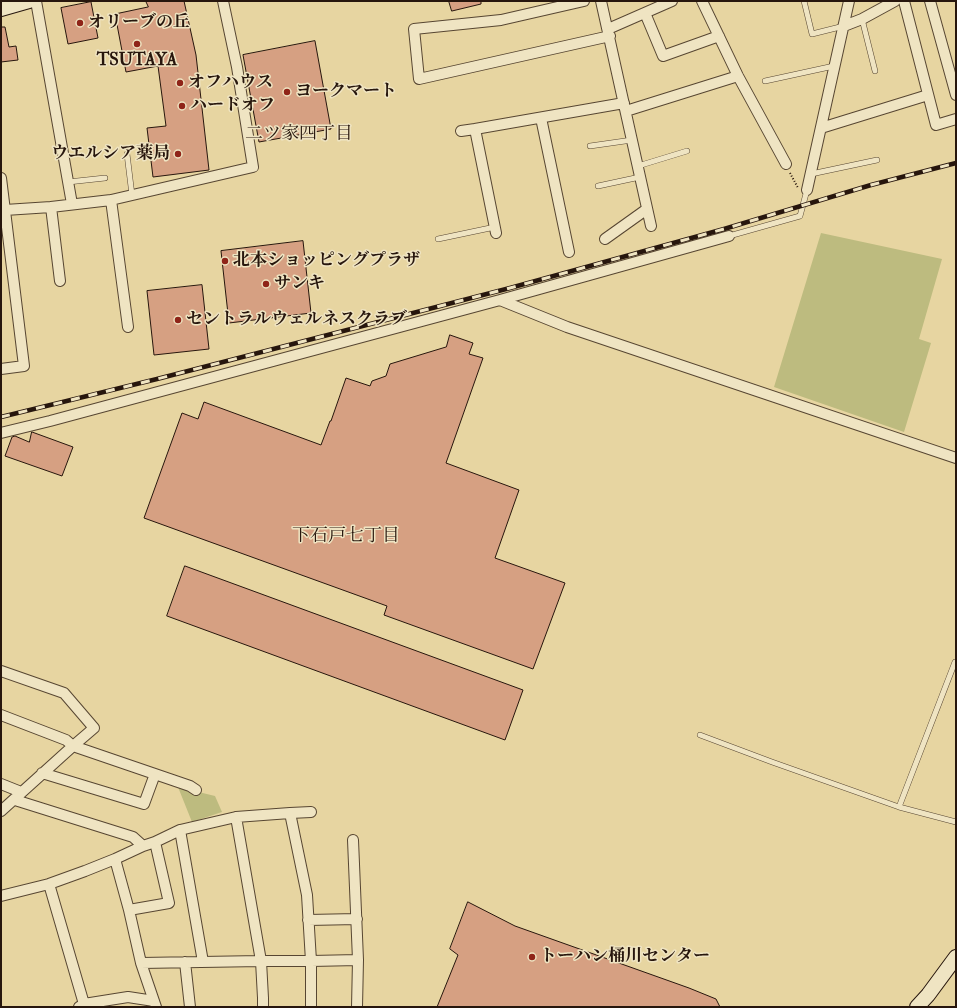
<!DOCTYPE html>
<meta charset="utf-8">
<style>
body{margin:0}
#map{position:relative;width:957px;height:1008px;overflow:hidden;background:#e7d5a1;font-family:"IM FELL Double Pica",serif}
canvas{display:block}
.frame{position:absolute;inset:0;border:2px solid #27160d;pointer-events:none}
</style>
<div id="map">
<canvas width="957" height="1008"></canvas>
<div class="frame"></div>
</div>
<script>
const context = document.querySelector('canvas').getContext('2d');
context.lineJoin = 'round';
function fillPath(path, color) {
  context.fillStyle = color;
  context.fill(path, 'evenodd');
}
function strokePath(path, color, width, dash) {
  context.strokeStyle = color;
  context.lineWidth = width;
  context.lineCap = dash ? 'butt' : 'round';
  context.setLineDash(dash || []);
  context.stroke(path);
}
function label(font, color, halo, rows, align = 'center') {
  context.font = font + ' "IM FELL Double Pica","Noto Serif JP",serif';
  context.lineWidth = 3;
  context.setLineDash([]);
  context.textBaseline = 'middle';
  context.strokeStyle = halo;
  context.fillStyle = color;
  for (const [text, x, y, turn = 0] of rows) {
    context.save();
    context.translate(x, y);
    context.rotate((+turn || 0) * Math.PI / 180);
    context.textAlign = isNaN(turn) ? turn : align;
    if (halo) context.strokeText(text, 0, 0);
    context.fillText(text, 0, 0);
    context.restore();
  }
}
fillPath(new Path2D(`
 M 821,233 L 942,259 L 919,339 L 931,343 L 904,432 L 774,387 Z
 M 178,787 L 215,796 L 222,812 L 192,822 Z`), '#bdbb7f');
const building = new Path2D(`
 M 146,1 L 184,1 L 196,55 L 209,170 L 153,177 L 147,128 L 166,126 L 158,66 L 126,72 L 115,14 L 148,7 Z
 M 449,1 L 481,1 L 481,4 L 452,11 Z
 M 91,2 L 98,38 L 68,44 L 61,8 Z
 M 1,27 L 5,27 L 9,47 L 16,46 L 18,60 L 1,62 Z
 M 315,41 L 331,129 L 259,142 L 243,55 Z
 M 303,241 L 311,313 L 229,323 L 221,251 Z
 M 202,285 L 209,349 L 154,355 L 147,291 Z
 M 450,335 L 473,343 L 469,354 L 483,358 L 446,463 L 519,490 L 495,558 L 565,583 L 533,669 L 384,615 L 387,606 L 144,518 L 182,413 L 198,419 L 204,402 L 321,445 L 330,421 L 331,421 L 346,378 L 370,386 L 372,381 L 386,376 L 390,364 L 446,347 Z
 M 32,432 L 73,447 L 62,476 L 5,456 L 12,437 L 15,436 L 29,442 Z
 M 185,566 L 523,690 L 505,740 L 167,616 Z
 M 468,902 L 515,926 L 689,988 L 716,999 L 720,1007 L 437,1007 L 458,955 L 450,949 Z`);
fillPath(building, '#d6a082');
strokePath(building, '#27160d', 1);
const lane = new Path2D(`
 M 804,1 L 812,34 L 844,26
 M 862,19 L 875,71
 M 765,81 L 834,66
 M 590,146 L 632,140
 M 127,154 L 132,195
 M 638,166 L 687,151
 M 811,174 L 877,160
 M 68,182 L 105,178
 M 598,186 L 640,177
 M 729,236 L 800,216 L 807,190
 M 438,239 L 495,227
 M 700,735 L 772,762 L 899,807 L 956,822
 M 899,807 L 955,662`);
const street = new Path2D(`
 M 36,1 L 72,204
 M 584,1 L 501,20 L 414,29 L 419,79 L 610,36
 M 601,1 L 651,226
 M 702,1 L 738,76 L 786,164
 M 904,1 L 936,125 L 956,119
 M 930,1 L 956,95
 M 645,13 L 663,56 L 719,36
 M 844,26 L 862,19 L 895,1
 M 608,29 L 672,1
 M 626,111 L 738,76
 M 541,118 L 569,252
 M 821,128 L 928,95
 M 461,131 L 475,129
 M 1,178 L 24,366 L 1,369
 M 807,190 L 849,1
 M 111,200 L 128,327
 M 51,207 L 60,281
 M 5,210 L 51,207 L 111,200 L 253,167 L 237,67 L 223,1
 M 496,233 L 475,129 L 624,103
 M 605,239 L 647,209
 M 500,300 L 729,236
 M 1,433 L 50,421 L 500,300 L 567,327 L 956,458
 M 1,671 L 64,693 L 94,728 L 73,746 L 1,811
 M 1,715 L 66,740 L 73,746 L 190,786 L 196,790
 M 42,773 L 144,804 L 155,774
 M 1,784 L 21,792
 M 15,800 L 133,837 L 143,846
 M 290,813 L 311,812
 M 236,817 L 261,961 L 263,998 L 263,1007
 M 180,830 L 203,962
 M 353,840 L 358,960 L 357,1007
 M 115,859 L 129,910 L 141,963 L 156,1007
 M 49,884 L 84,1004
 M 1,896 L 49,884 L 85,871 L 115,859 L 143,846 L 155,842 L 180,830 L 236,817 L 290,813 L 307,895 L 311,961 L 311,1007
 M 129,910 L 169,903 L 155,842
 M 308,920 L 357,919
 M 185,962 L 190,1007
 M 141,963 L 261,961 L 311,961 L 358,960
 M 79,1007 L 84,1004 L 128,997 L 154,1001`);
const secondary = new Path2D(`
 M 1,9 L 29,1
 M 917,1007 L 928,995 L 956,957`);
strokePath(lane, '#574632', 6);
strokePath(street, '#574632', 12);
strokePath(secondary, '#27160d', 16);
strokePath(new Path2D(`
 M 790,173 L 798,188`), '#27160d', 2, [1, 2]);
strokePath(lane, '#efe4c2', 5);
strokePath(street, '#efe4c2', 10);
strokePath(secondary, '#efe4c2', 14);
const rail = new Path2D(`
 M 1,417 L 157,379 L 510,288 L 724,229 L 871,185 L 956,163`);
strokePath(rail, '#27160d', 4.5);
strokePath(rail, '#efe4c2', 3, [9]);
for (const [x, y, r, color] of [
 [80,23,4,"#8f2418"],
 [137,44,4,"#8f2418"],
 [180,83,4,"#8f2418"],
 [287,92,4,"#8f2418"],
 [182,106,4,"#8f2418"],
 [178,154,4,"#8f2418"],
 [225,261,4,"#8f2418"],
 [266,284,4,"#8f2418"],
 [178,320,4,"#8f2418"],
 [532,957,4,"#8f2418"]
]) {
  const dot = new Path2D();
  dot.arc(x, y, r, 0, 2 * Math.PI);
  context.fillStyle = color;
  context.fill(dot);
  strokePath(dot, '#efe4c2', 1.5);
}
label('bold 17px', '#27160d', '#efe4c2', [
 ["オリーブの丘",88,23],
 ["TSUTAYA",137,61,"center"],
 ["オフハウス",188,83],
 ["ヨークマート",295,92],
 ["ハードオフ",190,106],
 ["ウエルシア薬局",170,154,"right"],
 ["北本ショッピングプラザ",233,261],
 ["サンキ",274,284],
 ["セントラルウェルネスクラブ",186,320],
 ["トーハン桶川センター",540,957]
], 'left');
label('18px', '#27160d', '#efe4c2', [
 ["二ツ家四丁目",299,135],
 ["下石戸七丁目",346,537]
]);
</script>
